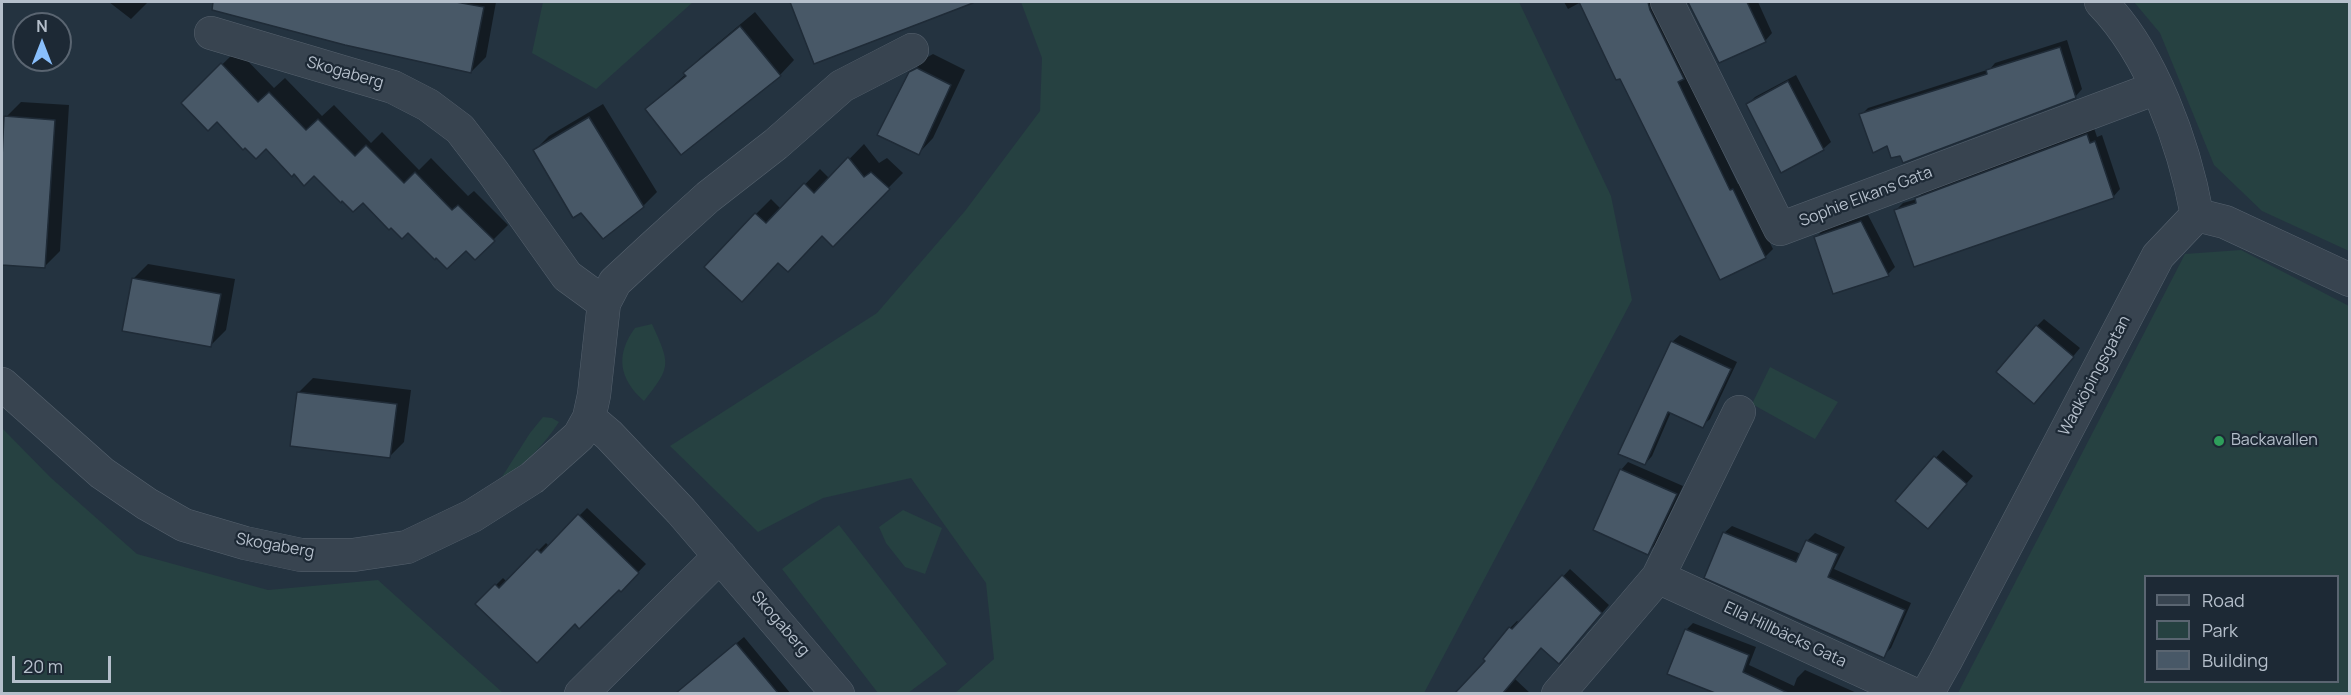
<!DOCTYPE html>
<meta charset="utf-8">
<style>
body{margin:0}
#map{position:relative;width:2351px;height:695px;overflow:hidden;background:#243340;font-family:Manrope,sans-serif}
canvas{display:block}
.frame{position:absolute;inset:0;border:3px solid #b5bfcb;pointer-events:none}
.legend{position:absolute;left:2144px;top:575px;width:195px;height:108px;box-sizing:border-box;background:#1d2935;border:2px solid #5a6571;margin:0;padding:8px 10px;list-style:none;font-size:18px;color:#b5bfcb}
.legend li{display:flex;align-items:center;gap:12px;height:30px}
.legend b{width:30px;border:2px solid #5a6571}
.north{position:absolute;left:12px;top:12px;width:60px;height:60px;box-sizing:border-box;background:#1d2935;border:2px solid #5a6571;border-radius:50%;rotate:0deg;font-size:16px;font-weight:700;line-height:24px;text-align:center;color:#b5bfcb}
.north::after{content:'';display:block;margin:auto;width:21px;height:27px;background:#89bffc;clip-path:polygon(50% 0,100% 100%,50% 72%,0 100%)}
.scale{position:absolute;left:12px;top:656px;width:99px;height:27px;box-sizing:border-box;border:3px solid #b5bfcb;border-top:0;padding-left:8px;font-size:18px;line-height:21px;white-space:nowrap;color:#b5bfcb;-webkit-text-stroke:4px #1d2935;paint-order:stroke}
</style>
<div id="map">
<canvas width="2351" height="695"></canvas>
<div class="frame"></div>
<ul class="legend">
<li><b style="height:8px;background:#384450"></b>Road</li>
<li><b style="height:16px;background:#264141"></b>Park</li>
<li><b style="height:16px;background:#485867"></b>Building</li>
</ul>
<div class="north">N</div>
<div class="scale">20 m</div>
</div>
<script>
const context = document.querySelector('canvas').getContext('2d');
context.lineJoin = 'round';
function fillPath(path, color) {
  context.fillStyle = color;
  context.fill(path, 'evenodd');
}
function strokePath(path, color, width, dash) {
  context.strokeStyle = color;
  context.lineWidth = width;
  context.lineCap = dash ? 'butt' : 'round';
  context.setLineDash(dash || []);
  context.stroke(path);
}
function label(font, color, halo, rows, align = 'center') {
  context.font = font + ' Manrope,sans-serif';
  context.lineWidth = 4.5;
  context.setLineDash([]);
  context.textBaseline = 'middle';
  context.strokeStyle = halo;
  context.fillStyle = color;
  for (const [text, x, y, turn = 0] of rows) {
    context.save();
    context.translate(x, y);
    context.rotate((+turn || 0) * Math.PI / 180);
    context.textAlign = isNaN(turn) ? turn : align;
    if (halo) context.strokeText(text, 0, 0);
    context.fillText(text, 0, 0);
    context.restore();
  }
}
fillPath(new Path2D(`
 M 543,2 L 693,2 L 596,89 L 532,53 Z
 M 1021,2 L 1519,2 L 1611,196 L 1632,300 L 1424,693 L 955,693 L 994,659 L 986,583 L 911,478 L 823,498 L 758,532 L 670,446 L 877,313 L 965,211 L 1040,111 L 1042,58 Z
 M 2134,2 L 2349,2 L 2349,251 L 2262,211 L 2214,165 L 2160,33 Z
 M 2241,250 L 2349,306 L 2349,693 L 1958,693 L 2185,254 ZM 2338,576 L 2338,682 L 2146,682 L 2146,576 Z
 M 652,324 C 670,364 672,366 644,401 C 619,379 615,355 635,328 Z
 M 1770,367 L 1838,402 L 1815,439 L 1752,404 Z
 M 543,417 L 552,418 L 559,422 C 544,445 523,467 500,480 L 530,433 Z
 M 2,428 L 50,477 L 137,554 L 268,590 L 378,580 L 503,693 L 2,693 Z
 M 903,510 L 942,528 L 925,574 L 905,567 L 886,543 L 879,527 Z
 M 839,525 L 947,664 L 908,693 L 878,693 L 782,569 Z`), '#264141');
fillPath(new Path2D(`
 M 109,2 L 148,2 L 131,19 Z
 M 244,2 L 496,2 L 486,57 L 471,72 L 240,16 Z
 M 797,2 L 949,2 L 934,17 L 793,6 Z
 M 1564,2 L 1657,2 L 1686,76 L 1738,184 L 1740,183 L 1773,249 L 1765,257 L 1620,77 L 1617,78 L 1581,2 L 1568,9 Z
 M 1689,2 L 1758,2 L 1772,33 L 1765,41 L 1719,62 Z
 M 755,12 L 794,60 L 780,75 L 647,109 L 686,74 L 700,58 Z
 M 2067,40 L 2082,89 L 2075,97 L 1901,154 L 1888,144 L 1861,115 L 1868,108 L 1990,69 L 1995,63 Z
 M 237,50 L 274,88 L 285,78 L 322,116 L 334,105 L 371,143 L 382,132 L 419,170 L 431,158 L 468,196 L 474,191 L 508,225 L 475,258 L 466,249 L 408,231 L 363,201 L 183,103 Z
 M 933,54 L 965,70 L 933,138 L 919,153 L 911,73 L 926,58 Z
 M 1796,75 L 1831,142 L 1823,149 L 1748,104 L 1755,97 Z
 M 21,102 L 69,105 L 60,251 L 45,266 L 2,264 L 2,181 L 6,117 Z
 M 603,104 L 657,192 L 643,206 L 535,150 L 549,136 Z
 M 2094,128 L 2097,137 L 2102,135 L 2120,189 L 2113,197 L 1895,211 L 1903,203 L 1917,199 L 1924,191 Z
 M 864,144 L 879,163 L 887,158 L 903,173 L 833,244 L 823,234 L 788,270 L 756,214 L 771,199 L 781,209 L 820,169 L 830,179 Z
 M 1868,215 L 1895,267 L 1888,274 L 1834,292 L 1816,237 L 1823,230 Z
 M 148,264 L 235,279 L 226,330 L 211,345 L 133,279 Z
 M 2044,319 L 2080,348 L 2041,395 L 2037,326 Z
 M 1680,335 L 1737,362 L 1710,419 L 1702,426 L 1671,412 L 1652,456 L 1645,464 L 1672,342 Z
 M 313,378 L 411,390 L 404,442 L 389,457 L 298,393 Z
 M 1943,450 L 1973,476 L 1935,520 L 1897,501 Z
 M 1628,462 L 1683,486 L 1655,545 L 1648,553 L 1621,470 Z
 M 587,508 L 646,564 L 621,590 L 619,588 L 575,622 L 477,604 L 503,578 L 507,582 L 546,543 L 549,546 Z
 M 1732,526 L 1801,554 L 1807,541 L 1815,533 L 1845,547 L 1834,569 L 1911,603 L 1891,648 L 1883,656 L 1724,533 Z
 M 1570,569 L 1609,605 L 1566,655 L 1542,646 L 1515,679 L 1531,694 L 1457,694 L 1488,661 L 1510,628 L 1517,621 L 1520,623 Z
 M 1693,623 L 1756,647 L 1749,665 L 1794,686 L 1797,678 L 1805,670 L 1859,694 L 1719,694 L 1669,674 L 1686,630 Z
 M 744,637 L 791,694 L 677,694 L 683,688 Z`), '#0007');
const building = new Path2D(`
 M 213,2 L 456,2 L 484,7 L 471,73 L 345,45 L 212,10 Z
 M 790,2 L 972,2 L 973,3 L 814,64 Z
 M 1579,2 L 1648,2 L 1650,10 L 1684,79 L 1678,82 L 1730,190 L 1733,189 L 1766,258 L 1720,280 L 1620,79 L 1616,80 Z
 M 1688,2 L 1747,2 L 1766,42 L 1719,63 Z
 M 740,26 L 781,76 L 681,155 L 645,109 L 686,76 L 683,73 Z
 M 2060,47 L 2076,98 L 1903,163 L 1900,156 L 1891,158 L 1887,146 L 1873,153 L 1859,114 L 1987,74 L 1986,70 Z
 M 221,63 L 258,102 L 269,92 L 306,130 L 318,119 L 355,156 L 366,145 L 404,183 L 415,172 L 452,210 L 458,205 L 495,241 L 475,260 L 466,251 L 447,269 L 436,258 L 435,260 L 408,233 L 402,239 L 391,228 L 389,230 L 363,203 L 353,212 L 342,201 L 341,203 L 314,176 L 304,186 L 294,174 L 292,177 L 266,149 L 256,159 L 245,148 L 243,150 L 217,122 L 208,131 L 181,103 Z
 M 917,68 L 951,85 L 919,155 L 877,135 L 909,72 Z
 M 1788,81 L 1824,150 L 1781,173 L 1746,104 Z
 M 4,116 L 55,120 L 45,268 L 2,265 L 2,158 Z
 M 589,117 L 644,207 L 603,239 L 581,213 L 573,218 L 533,150 Z
 M 2087,134 L 2090,143 L 2095,141 L 2114,198 L 1914,267 L 1894,210 L 1916,203 L 1915,198 Z
 M 848,157 L 864,177 L 871,172 L 890,189 L 833,247 L 822,236 L 788,272 L 778,263 L 742,302 L 704,267 L 755,213 L 766,223 L 804,183 L 814,193 Z
 M 1861,221 L 1889,276 L 1833,294 L 1814,237 Z
 M 132,278 L 221,294 L 211,347 L 122,331 Z
 M 2036,325 L 2074,357 L 2034,404 L 1996,372 Z
 M 1671,341 L 1731,369 L 1703,428 L 1668,412 L 1645,465 L 1618,454 Z
 M 297,392 L 397,404 L 390,458 L 290,446 Z
 M 1934,456 L 1967,484 L 1928,529 L 1895,501 Z
 M 1620,469 L 1677,494 L 1648,555 L 1593,530 Z
 M 578,514 L 639,573 L 621,592 L 619,590 L 579,629 L 575,624 L 537,663 L 475,604 L 495,584 L 499,588 L 537,549 L 541,553 Z
 M 1723,532 L 1796,562 L 1806,540 L 1838,554 L 1828,577 L 1905,610 L 1884,658 L 1704,578 Z
 M 1562,575 L 1602,613 L 1559,664 L 1541,648 L 1503,693 L 1455,693 L 1485,661 L 1483,659 L 1509,627 L 1512,629 Z
 M 1685,629 L 1749,655 L 1743,672 L 1788,693 L 1715,693 L 1667,674 Z
 M 736,643 L 778,693 L 676,693 Z`);
fillPath(building, '#485867');
strokePath(building, '#1f2b37', 1.5);
const minor = new Path2D(`
 M 1667,2 L 1780,229 L 2156,88
 M 2101,2 C 2152,54 2184,144 2197,215
 M 211,33 L 393,87 L 428,105 L 460,129 L 493,172 L 567,276 L 604,303 L 615,282 L 655,245 L 708,197 L 776,144 L 842,86 L 912,50
 M 2,384 L 102,473 L 147,504 L 184,525 L 245,543 L 301,555 L 353,555 L 407,547 L 472,516 L 532,478 L 579,436 L 589,418 L 594,395 L 604,303
 M 589,418 L 609,435 L 681,511 L 838,694
 M 1658,577 L 1913,694
 M 581,694 L 720,556
 M 1558,694 L 1658,577 L 1739,412
 M 1927,694 L 1945,662 L 2158,256 L 2197,215 L 2225,222 L 2350,280`);
strokePath(minor, '#56626e', 34);
strokePath(minor, '#384450', 33);
for (const [x, y, r, color] of [
 [2219,441,6,"#2e9e5b"]
]) {
  const dot = new Path2D();
  dot.arc(x, y, r, 0, 2 * Math.PI);
  context.fillStyle = color;
  context.fill(dot);
  strokePath(dot, '#1d2935', 2);
}
label('16px', '#b5bfcb', '#1d2935', [
 ["Skogaberg",345,73,16],
 ["Sophie Elkans Gata",1866,197,-21],
 ["Wadköpingsgatan",2095,376,-62],
 ["Skogaberg",275,546,10],
 ["Skogaberg",780,624,49],
 ["Ella Hillbäcks Gata",1785,635,25]
]);
label('16px', '#b5bfcb', '#1d2935', [
 ["Backavallen",2231,441]
], 'left');
</script>
